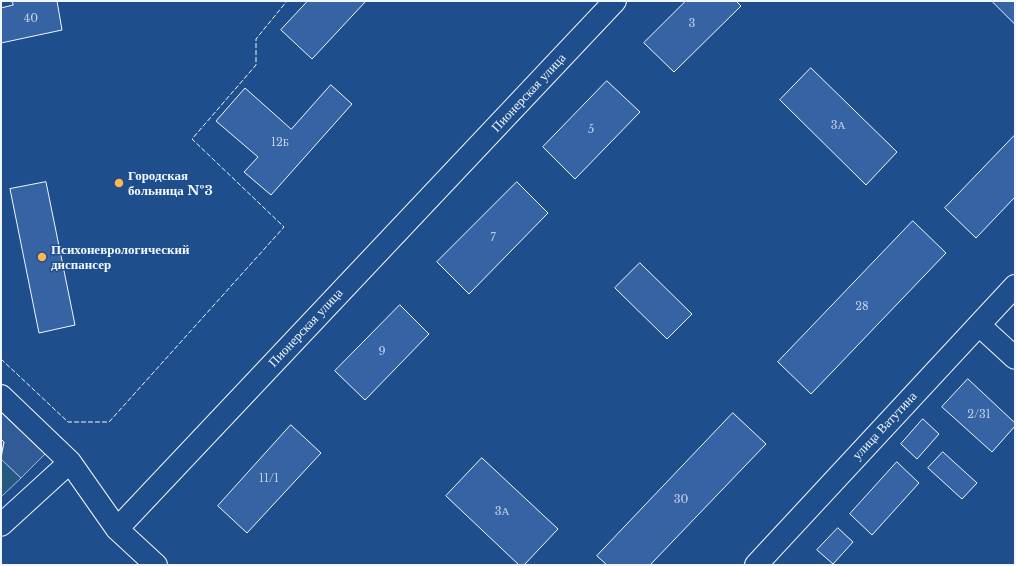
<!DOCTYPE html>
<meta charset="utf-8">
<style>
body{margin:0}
#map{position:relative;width:1016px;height:566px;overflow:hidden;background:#1f4e8c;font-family:"Libre Baskerville",serif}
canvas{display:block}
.frame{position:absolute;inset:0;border:2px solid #f2f6ff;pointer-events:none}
</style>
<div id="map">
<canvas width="1016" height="566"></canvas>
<div class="frame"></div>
</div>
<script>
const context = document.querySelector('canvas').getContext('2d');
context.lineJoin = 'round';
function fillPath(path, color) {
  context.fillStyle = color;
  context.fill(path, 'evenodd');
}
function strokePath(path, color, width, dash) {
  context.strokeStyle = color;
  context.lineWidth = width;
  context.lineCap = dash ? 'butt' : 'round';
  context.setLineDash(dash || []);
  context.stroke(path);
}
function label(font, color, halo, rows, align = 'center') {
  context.font = font + ' "Libre Baskerville",serif';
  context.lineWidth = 3;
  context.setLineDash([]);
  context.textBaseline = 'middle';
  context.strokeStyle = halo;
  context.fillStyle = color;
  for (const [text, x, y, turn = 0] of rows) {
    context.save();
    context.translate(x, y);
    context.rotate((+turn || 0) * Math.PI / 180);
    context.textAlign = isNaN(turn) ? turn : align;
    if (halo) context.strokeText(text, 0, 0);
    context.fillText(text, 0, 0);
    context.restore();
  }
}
const green = new Path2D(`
 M 1,459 L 21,478 L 1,497 Z`);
fillPath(green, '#245a82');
strokePath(green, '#a8bbd7', 1);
const parking = new Path2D(`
 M 1,412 L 45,454 L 21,478 L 1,459 L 4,442 L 1,439 Z`);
fillPath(parking, '#305b95');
strokePath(parking, '#a8bbd7', 1);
const building = new Path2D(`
 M 12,1 L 57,1 L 62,30 L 1,43 L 1,8 L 13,5 Z
 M 308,1 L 366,1 L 312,59 L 281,30 Z
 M 686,1 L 736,1 L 741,6 L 674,72 L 644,43 Z
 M 992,1 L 1015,1 L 1015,24 Z
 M 811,68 L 897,152 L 866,185 L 780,100 Z
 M 607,81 L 640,112 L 575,179 L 543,147 Z
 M 331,85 L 352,104 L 271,195 L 244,172 L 258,157 L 216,121 L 245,88 L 291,129 Z
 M 1015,135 L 1015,197 L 976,238 L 945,208 Z
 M 46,182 L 75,325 L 39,333 L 10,189 Z
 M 517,182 L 548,213 L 469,294 L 437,262 Z
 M 913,221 L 946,253 L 811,394 L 778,362 Z
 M 640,263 L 692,314 L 667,339 L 615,288 Z
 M 400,305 L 429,334 L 365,400 L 335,371 Z
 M 968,379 L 1015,423 L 1015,426 L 992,452 L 942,407 Z
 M 733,413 L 766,444 L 650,565 L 607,565 L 597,556 Z
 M 923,419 L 939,434 L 917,459 L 901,444 Z
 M 291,425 L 321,453 L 247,533 L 218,506 Z
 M 1,439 L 4,442 L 1,456 Z
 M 943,452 L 977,483 L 962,499 L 928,468 Z
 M 482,458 L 558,529 L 524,565 L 519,565 L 446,496 Z
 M 897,462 L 919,483 L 872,535 L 850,514 Z
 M 838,528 L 853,542 L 833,564 L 817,550 Z`);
fillPath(building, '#3563a3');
strokePath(building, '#f2f6ff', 1);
const minor = new Path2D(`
 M 979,325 L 1015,358
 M 1,396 L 70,462 L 117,529 L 615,1
 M 1,525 L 70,462
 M 117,529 L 156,565
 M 756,565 L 1015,286`);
strokePath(minor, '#f2f6ff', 24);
strokePath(minor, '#1f4e8c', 22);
strokePath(new Path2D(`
 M 1,359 L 68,422 L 109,422 L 284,227 L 192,139 L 256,65 L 256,39 L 287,1`), '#f2f6ff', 1, [5, 2]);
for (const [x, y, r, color] of [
 [119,183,5,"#ffb74d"],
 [42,257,5,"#ffb74d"]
]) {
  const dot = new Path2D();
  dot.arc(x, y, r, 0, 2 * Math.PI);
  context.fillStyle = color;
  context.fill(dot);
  strokePath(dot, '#1f4e8c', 1.5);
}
label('11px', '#c3d1e8', null, [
 ["40",31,19],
 ["3",692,24],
 ["3А",838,126],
 ["5",591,130],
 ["12Б",280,143],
 ["7",493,238],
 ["28",862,307],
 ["9",382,352],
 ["2/31",979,415],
 ["11/1",269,479],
 ["30",681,500],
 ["3А",502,512]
]);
label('13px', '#f2f6ff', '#1f4e8c', [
 ["Пионерская улица",529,93,-47],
 ["Пионерская улица",306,328,-47],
 ["улица Ватутина",885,426,-47]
]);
label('bold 13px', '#f2f6ff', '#1f4e8c', [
 ["Городская",128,176],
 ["больница №3",128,191],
 ["Психоневрологический",51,250],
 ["диспансер",51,265]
], 'left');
</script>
